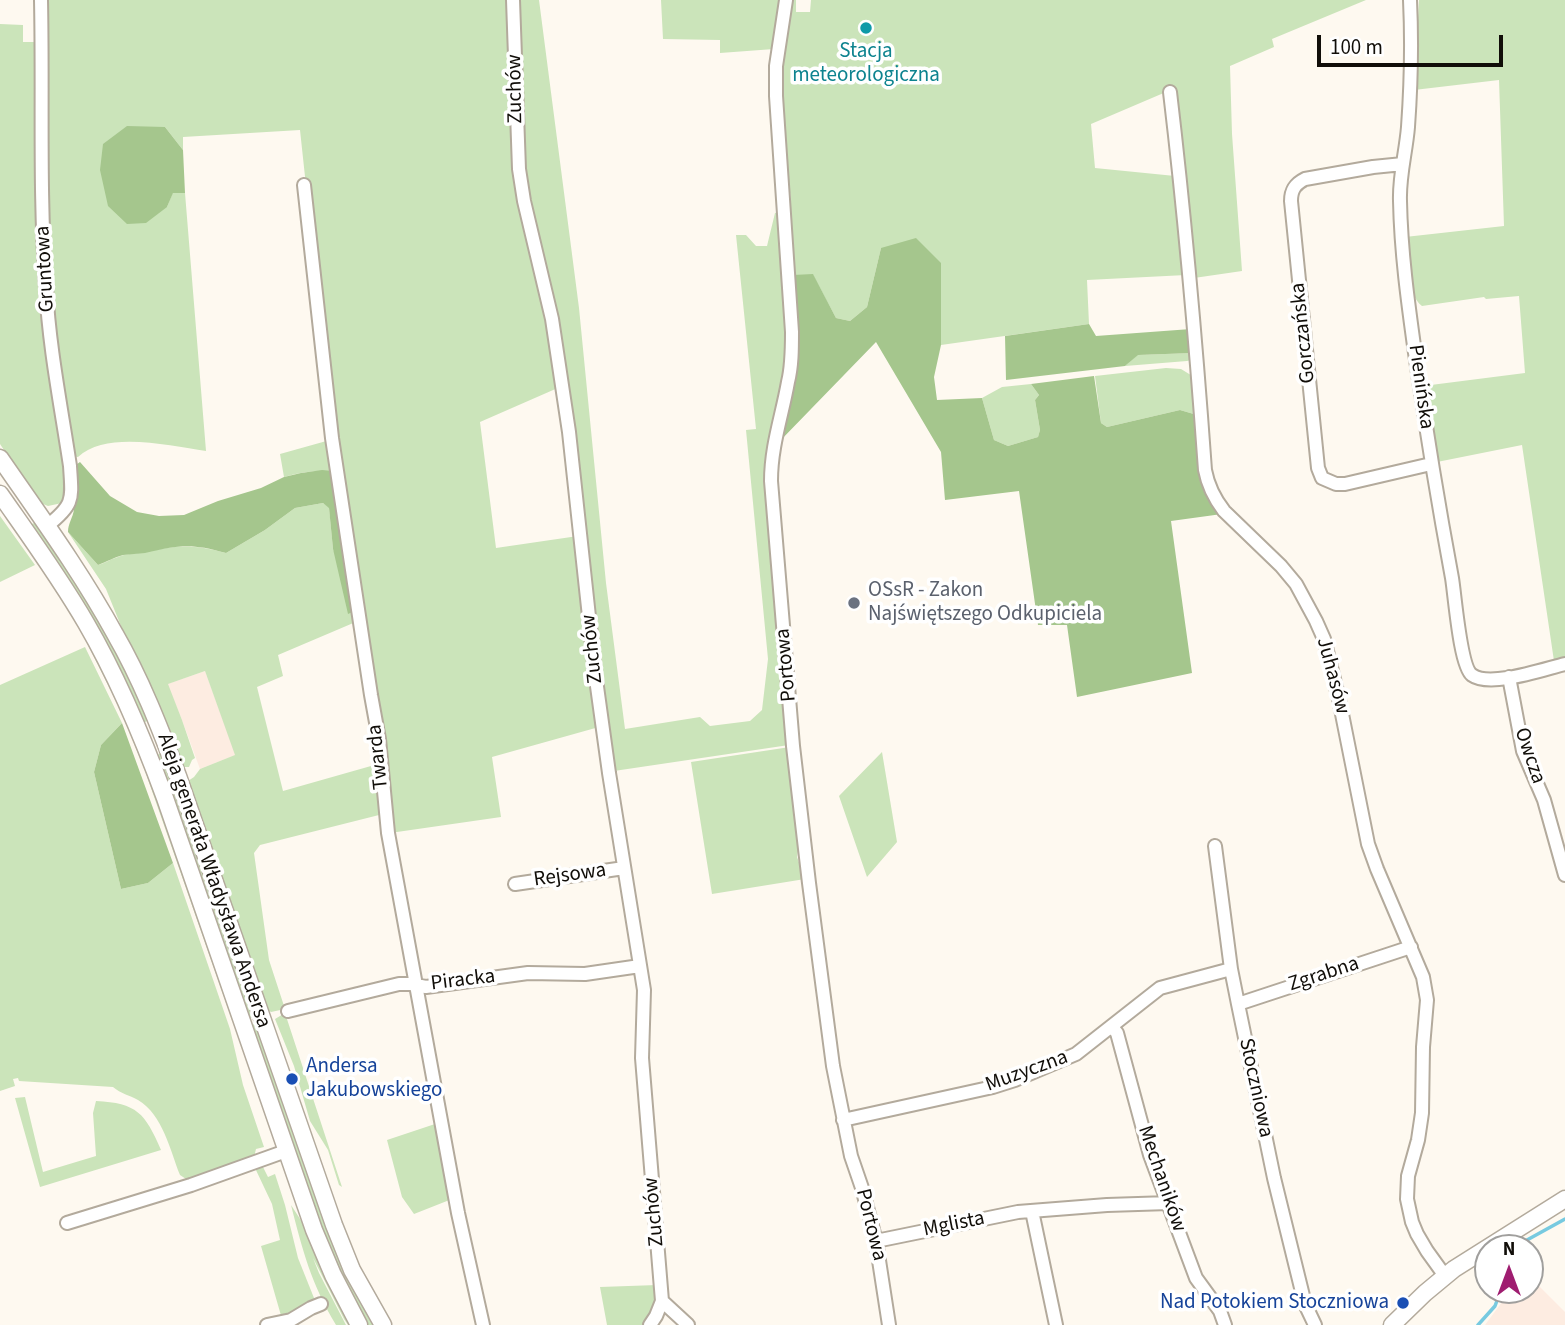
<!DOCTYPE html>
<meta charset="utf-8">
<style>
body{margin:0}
#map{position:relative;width:1565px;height:1325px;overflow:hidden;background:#fef9f0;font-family:"Source Sans 3",sans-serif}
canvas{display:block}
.north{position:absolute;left:1474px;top:1234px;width:70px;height:70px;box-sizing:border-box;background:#fff;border:2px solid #a09f9d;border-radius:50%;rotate:0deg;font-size:19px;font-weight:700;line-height:28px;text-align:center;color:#110e09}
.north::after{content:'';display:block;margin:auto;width:24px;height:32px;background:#9f1d70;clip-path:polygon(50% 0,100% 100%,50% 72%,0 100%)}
.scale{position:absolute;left:1317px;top:35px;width:186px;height:32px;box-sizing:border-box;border:4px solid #110e09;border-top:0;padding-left:9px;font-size:21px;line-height:24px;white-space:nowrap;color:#110e09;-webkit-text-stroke:5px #fff;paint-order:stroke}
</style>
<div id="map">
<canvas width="1565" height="1325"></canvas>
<div class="north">N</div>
<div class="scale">100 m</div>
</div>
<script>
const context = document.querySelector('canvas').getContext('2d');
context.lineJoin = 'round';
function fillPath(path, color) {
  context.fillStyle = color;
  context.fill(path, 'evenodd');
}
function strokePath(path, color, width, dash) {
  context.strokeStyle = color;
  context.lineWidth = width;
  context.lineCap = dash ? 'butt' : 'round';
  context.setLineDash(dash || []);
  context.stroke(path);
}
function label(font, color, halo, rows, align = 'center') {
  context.font = font + ' "Source Sans 3",sans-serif';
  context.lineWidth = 7;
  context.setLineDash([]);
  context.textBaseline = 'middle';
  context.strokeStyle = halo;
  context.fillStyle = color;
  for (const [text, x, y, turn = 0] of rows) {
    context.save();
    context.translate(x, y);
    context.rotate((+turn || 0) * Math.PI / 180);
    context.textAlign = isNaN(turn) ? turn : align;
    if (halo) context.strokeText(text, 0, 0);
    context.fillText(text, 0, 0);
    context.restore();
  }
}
fillPath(new Path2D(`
 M 205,671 L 236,755 L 200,769 L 182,720 L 167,684 Z
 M 1530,1277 L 1565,1312 L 1565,1325 L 1485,1325 L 1502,1302 L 1503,1290 L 1530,1290 Z`), '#fdece1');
fillPath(new Path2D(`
 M 43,0 L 509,0 L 533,255 L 560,387 L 480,422 L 496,548 L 578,536 L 599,727 L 492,757 L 501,817 L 390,833 L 316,279 L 300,130 L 183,137 L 183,150 L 165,127 L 167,207 L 173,192 L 185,193 L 206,451 C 170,446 107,430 78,457 L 72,456 L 48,287 Z
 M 516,0 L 539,0 L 579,308 L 606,583 L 625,729 L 700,717 L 710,726 L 750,721 L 762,710 L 768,659 L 746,430 L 756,429 L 736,235 L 746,235 L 756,246 L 767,246 L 775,213 L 780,212 L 788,332 L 784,382 L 770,439 L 789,745 L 614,771 L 615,767 L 610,737 L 606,733 L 584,537 L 527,200 Z
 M 661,0 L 782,0 L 774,49 L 720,53 L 720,40 L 663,39 Z
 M 792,0 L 796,0 L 796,12 L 810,12 L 811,0 L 1366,0 L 1272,39 L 1274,47 L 1230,66 L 1232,134 L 1242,271 L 1194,278 L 1166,92 L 1091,124 L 1095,168 L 1175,176 L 1186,275 L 1087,280 L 1089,324 L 941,345 L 941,264 L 881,248 L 867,307 L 850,321 L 836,318 L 813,275 L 793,275 L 788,205 L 791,200 L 783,138 L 781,66 Z
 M 1419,0 L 1565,0 L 1565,659 L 1554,661 L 1522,445 L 1437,462 L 1423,386 L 1525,373 L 1519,296 L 1486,299 L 1484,297 L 1422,306 C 1406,294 1407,256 1405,237 L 1504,226 L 1499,80 L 1414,90 Z
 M 0,24 L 23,25 L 23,42 L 39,42 L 38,196 L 67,480 L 64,499 L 62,503 L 48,506 L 43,504 L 37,496 L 35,497 L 0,444 Z
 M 1193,353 L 1191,360 L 1187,361 L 1125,366 L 1137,355 Z
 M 1166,368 L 1181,369 L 1194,377 L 1197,415 L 1180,410 L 1107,427 L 1101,423 L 1095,376 Z
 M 1031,384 L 1039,395 L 1035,400 L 1040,430 L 1038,437 L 1008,446 L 994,440 L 982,398 L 1002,387 Z
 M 330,440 L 335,471 C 317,470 301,472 284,477 L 280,454 Z
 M 323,503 L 329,507 L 333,549 L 357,610 L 358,621 L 278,655 L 283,676 L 257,687 L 283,791 L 378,764 L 383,814 L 260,845 L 254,853 L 269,960 L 285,1009 L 271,1012 L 268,1010 L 188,781 L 194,777 L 200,769 L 235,755 L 205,671 L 168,684 L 182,720 L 195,758 L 192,760 L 189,767 L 184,767 L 182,765 L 151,691 L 123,631 L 106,589 L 68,532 L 98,565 C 105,563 111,559 118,557 C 127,553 136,554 145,552 C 178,545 193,544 226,553 L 265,530 L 295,508 Z
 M 0,516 L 35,565 L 0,582 Z
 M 35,523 C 81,587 115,647 148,718 L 146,722 L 143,721 L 118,665 L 31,526 L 31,524 Z
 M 81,631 L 82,631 L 110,683 L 146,767 L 233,1020 L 232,1020 L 144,768 L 120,709 Z
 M 85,647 L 122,723 L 101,745 L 94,772 L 121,889 L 148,883 L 173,863 L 230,1029 L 243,1085 L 264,1147 L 256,1149 L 255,1153 L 256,1157 L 191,1178 L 186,1179 L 180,1175 C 170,1150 163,1115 138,1100 C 129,1095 121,1094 113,1087 L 19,1081 L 18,1078 L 13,1079 L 15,1086 L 0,1091 L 0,685 Z
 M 790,747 L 799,845 L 797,857 L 805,879 L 712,894 L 691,762 Z
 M 882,752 L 897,842 L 867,877 L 839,796 Z
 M 160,753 L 162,754 L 253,1016 L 252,1018 L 248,1018 L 157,756 Z
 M 285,1013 L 342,1187 L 339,1185 L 328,1150 L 310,1121 L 294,1066 L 275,1019 Z
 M 257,1023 L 375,1325 L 368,1325 L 329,1250 L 250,1025 Z
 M 25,1097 L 43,1172 L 96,1156 L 93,1113 L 96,1101 C 137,1103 145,1113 161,1150 L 40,1187 L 15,1098 Z
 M 435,1124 L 441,1154 L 445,1159 L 452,1199 L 414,1214 L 402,1197 L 387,1140 Z
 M 260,1166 L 263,1167 L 268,1177 L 275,1174 L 285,1205 L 298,1258 L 316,1303 L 282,1319 L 261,1246 L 280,1240 L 272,1204 L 255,1168 Z
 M 291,1205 L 304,1225 L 322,1271 L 351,1325 L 348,1325 L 344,1319 L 313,1258 L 319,1273 L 346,1325 L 336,1325 C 311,1283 303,1252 291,1205 Z
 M 657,1285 L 658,1300 L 645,1325 L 607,1325 L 600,1287 Z`), '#cbe4ba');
fillPath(new Path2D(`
 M 127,126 L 165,127 L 183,150 L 185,193 L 173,193 L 167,207 L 146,223 L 127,224 L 108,206 L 100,170 L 103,144 Z
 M 916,238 L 941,263 L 941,345 L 934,377 L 937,400 L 982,398 L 994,440 L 1008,446 L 1038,437 L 1040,430 L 1035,400 L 1039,395 L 1031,384 L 1094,376 L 1101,423 L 1107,427 L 1180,410 L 1197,415 L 1222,514 L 1171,521 L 1192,673 L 1077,697 L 1067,625 L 1038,625 L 1019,491 L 945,500 L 941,452 L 876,342 L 778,443 L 787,409 L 793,275 L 813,274 L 836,318 L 850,321 L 867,307 L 881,248 Z
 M 1089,324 L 1096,336 L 1191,329 L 1193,353 L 1138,355 L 1125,366 L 1006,380 L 1005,336 Z
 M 80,462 L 110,496 L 137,512 L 159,516 L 184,515 L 218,501 L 261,488 L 284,477 L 301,473 L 322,470 L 335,471 L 357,610 L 348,614 L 333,549 L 329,508 L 323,503 L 295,508 L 265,530 L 226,553 C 191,543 179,545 145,553 C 138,554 130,554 123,555 C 115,557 106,562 98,565 L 68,532 C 68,523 73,518 74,509 C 76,494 76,481 73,467 Z
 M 122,723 L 173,863 L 148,883 L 121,889 L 94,772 L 101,745 Z`), '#a5c68d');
strokePath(new Path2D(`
 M 1515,1248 L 1527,1240 L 1565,1219
 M 1478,1325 L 1495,1306 L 1501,1290`), '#77cae0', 3.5);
const street = new Path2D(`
 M 41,0 C 43,96 39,191 46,287 C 49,347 61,406 70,466 C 72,499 75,504 47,526
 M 513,0 L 519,169 L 524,201 L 552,319 L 569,432 L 595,672 L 609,773 L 644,990 L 642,1058 L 662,1301 L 656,1316 L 650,1325
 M 786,0 L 776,66 L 776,96 L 792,332 C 792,349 792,366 788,382 C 782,416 771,446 771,481 L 793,746 L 809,883 L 833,1066 L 851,1156 L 862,1188 L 876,1241 L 889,1325
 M 1410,0 C 1412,42 1411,85 1408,127 C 1406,152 1399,176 1400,201 C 1401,252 1408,303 1415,353 C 1426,429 1438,503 1452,578 C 1455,596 1460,666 1472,675 C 1490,688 1544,669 1565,664
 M 1170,92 C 1185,218 1196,344 1205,470 C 1208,486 1214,498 1224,511 L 1281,566 L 1296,584 L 1316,621 L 1324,639 L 1339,699 L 1368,844 L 1377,869 L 1423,977 L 1427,1000 L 1423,1047 L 1422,1113 L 1418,1140 L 1408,1176 L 1407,1199 L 1412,1222 L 1417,1234 L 1427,1251 L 1445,1276
 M 1403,164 L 1373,167 L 1305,179 C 1295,184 1291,190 1291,201 L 1318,468 L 1322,478 L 1336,484 L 1345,484 L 1431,464
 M 304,185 L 332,438 L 371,695 L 379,739 L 388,833 L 458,1213 L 483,1325
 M 1509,677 L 1523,751 L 1544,800 L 1565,875
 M 1215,846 L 1231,969 L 1238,1004 L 1274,1178 L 1305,1304 L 1315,1325
 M 515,884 L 624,868
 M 1238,1004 L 1411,947
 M 288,1011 L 399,984 L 411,984 L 426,987 L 528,973 L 585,974 L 640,966
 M 1112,1027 L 1117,1033 L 1150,1155 L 1196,1278 L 1220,1311 L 1225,1325
 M 843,1120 L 993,1087 L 1015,1080 L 1076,1054 L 1160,988 L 1231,969
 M 1032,1211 L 1056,1325
 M 67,1223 L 191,1185 L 286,1151
 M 876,1241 L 1018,1212 L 1107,1205 L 1169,1203
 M 662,1301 L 688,1325
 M 267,1325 L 291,1320 L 311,1308 L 321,1304`);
const secondary = new Path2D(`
 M 0,458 C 40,516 81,572 115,634 C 141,679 160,728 178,776 L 334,1225 L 352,1270 L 383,1325
 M 0,494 C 30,537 60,578 86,623 C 118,678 143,738 165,798 L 314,1230 L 333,1275 L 359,1325
 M 1392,1325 L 1425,1293 L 1454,1269 L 1565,1199`);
strokePath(street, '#b3aa9c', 16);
strokePath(secondary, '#b3aa9c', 19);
strokePath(street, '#fff', 12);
strokePath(secondary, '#fff', 16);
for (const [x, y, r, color] of [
 [866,28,7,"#0f9aa8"],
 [854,603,7,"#6b7280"],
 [292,1079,7,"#1a4fb4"],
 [1403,1303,7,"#1a4fb4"]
]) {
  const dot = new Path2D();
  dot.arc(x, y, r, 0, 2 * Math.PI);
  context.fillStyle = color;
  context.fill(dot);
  strokePath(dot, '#fff', 2.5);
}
label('21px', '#0d838f', '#fff', [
 ["Stacja",866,52],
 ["meteorologiczna",866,76]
]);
label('21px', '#110e09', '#fff', [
 ["Zuchów",516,89,-91],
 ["Gruntowa",46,269,-93],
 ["Gorczańska",1304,333,-96],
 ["Pienińska",1420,387,82],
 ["Zuchów",593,649,-96],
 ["Portowa",787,665,-95],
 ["Juhasów",1332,676,75],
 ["Owcza",1529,756,71],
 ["Twarda",379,757,-96],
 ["Rejsowa",570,876,-8],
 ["Aleja generała Władysława Andersa",213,881,71],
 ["Zgrabna",1324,975,-18],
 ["Piracka",463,981,-7],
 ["Muzyczna",1027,1072,-20],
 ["Stoczniowa",1255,1088,78],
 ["Mechaników",1161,1179,71],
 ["Zuchów",655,1212,-95],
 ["Portowa",870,1225,76],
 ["Mglista",954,1225,-11]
]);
label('21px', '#5b616d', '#fff', [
 ["OSsR - Zakon",868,591],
 ["Najświętszego Odkupiciela",868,615]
], 'left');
label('21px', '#164399', '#fff', [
 ["Andersa",306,1067],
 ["Jakubowskiego",306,1091],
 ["Nad Potokiem Stoczniowa",1389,1303,"right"]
], 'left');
</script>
